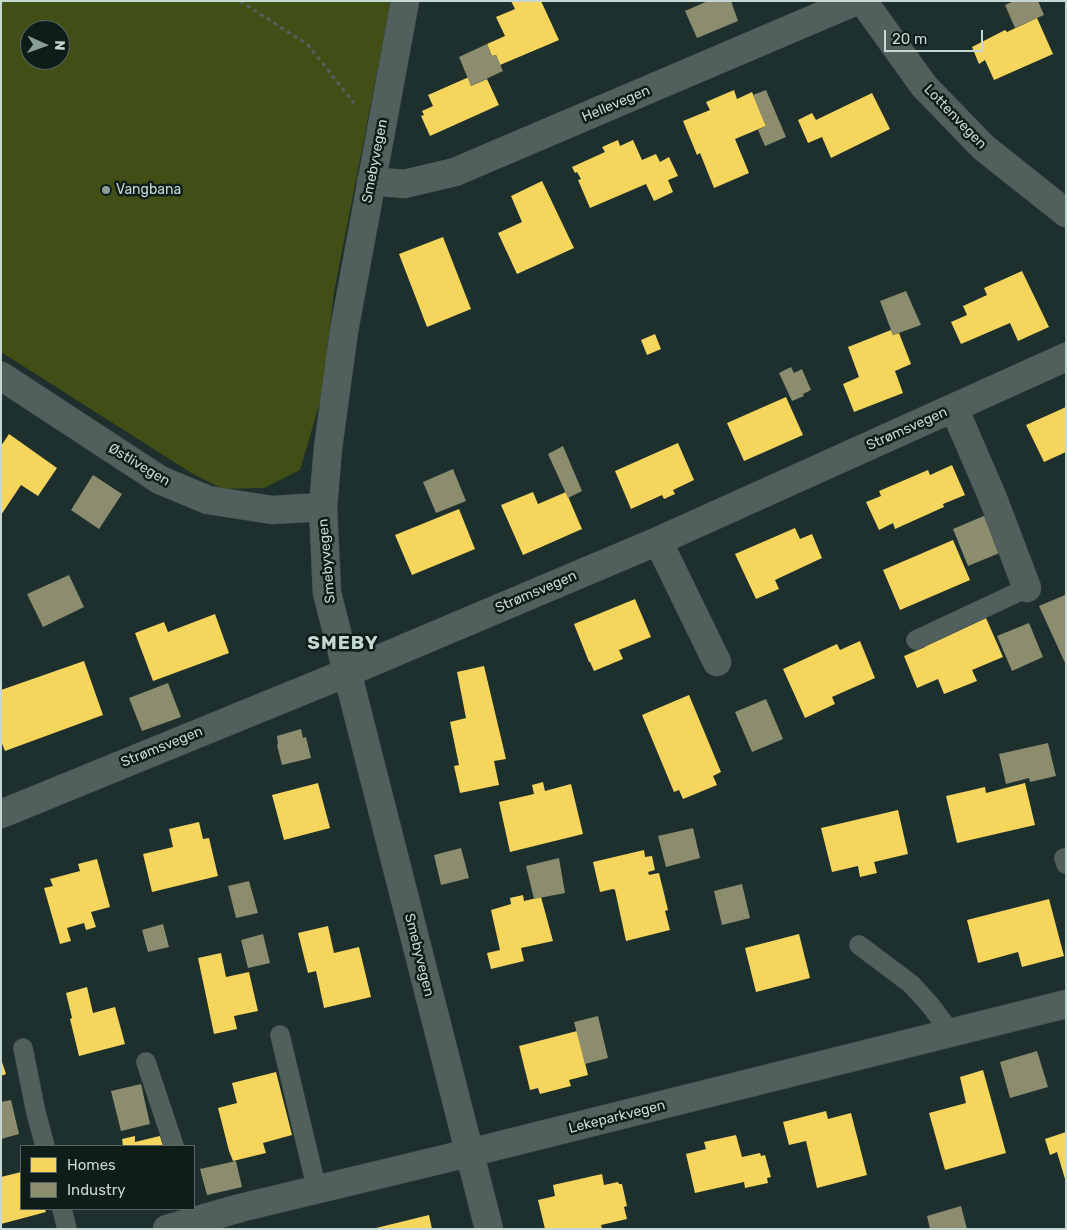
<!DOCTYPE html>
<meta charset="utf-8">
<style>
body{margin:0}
#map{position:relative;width:1067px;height:1230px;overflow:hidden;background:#1e302d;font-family:Rubik,sans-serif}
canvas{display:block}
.frame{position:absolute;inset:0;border:2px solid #c5d8d3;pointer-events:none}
.legend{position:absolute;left:20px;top:1145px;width:175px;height:65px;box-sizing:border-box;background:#0e1d1a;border:1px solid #576864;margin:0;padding:6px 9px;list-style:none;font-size:15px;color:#c5d8d3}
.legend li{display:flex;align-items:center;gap:10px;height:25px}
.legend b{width:25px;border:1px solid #576864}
.north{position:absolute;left:20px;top:20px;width:50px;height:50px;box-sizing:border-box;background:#0e1d1a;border:1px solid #576864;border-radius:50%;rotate:92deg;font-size:14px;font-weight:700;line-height:20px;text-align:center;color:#c5d8d3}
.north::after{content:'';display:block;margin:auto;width:18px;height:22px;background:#8b9d99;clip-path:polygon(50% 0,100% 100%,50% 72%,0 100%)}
.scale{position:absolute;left:884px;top:30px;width:99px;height:22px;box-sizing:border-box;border:2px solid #c5d8d3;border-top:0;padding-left:6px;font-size:15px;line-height:18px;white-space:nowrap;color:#c5d8d3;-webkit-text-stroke:4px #0e1d1a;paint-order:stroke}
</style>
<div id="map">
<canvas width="1067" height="1230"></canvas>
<div class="frame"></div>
<ul class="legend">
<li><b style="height:14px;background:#f6d55c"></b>Homes</li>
<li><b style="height:14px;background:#8c8c6e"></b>Industry</li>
</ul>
<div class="north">N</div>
<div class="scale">20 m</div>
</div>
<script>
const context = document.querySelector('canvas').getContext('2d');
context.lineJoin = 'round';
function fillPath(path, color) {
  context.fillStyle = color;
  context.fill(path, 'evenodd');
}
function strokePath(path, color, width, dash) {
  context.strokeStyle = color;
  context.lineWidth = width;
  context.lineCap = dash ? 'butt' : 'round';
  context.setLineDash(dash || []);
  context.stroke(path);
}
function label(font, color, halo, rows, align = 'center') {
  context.font = font + ' Rubik,sans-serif';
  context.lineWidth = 5;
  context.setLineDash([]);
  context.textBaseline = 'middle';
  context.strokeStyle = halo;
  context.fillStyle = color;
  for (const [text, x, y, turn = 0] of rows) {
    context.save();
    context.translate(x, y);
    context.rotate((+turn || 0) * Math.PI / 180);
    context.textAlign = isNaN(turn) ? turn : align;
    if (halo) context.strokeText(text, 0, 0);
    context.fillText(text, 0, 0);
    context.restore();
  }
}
fillPath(new Path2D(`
 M 1,1 L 391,1 L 334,292 L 322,395 L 300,470 L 264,488 L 223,489 L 193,474 L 1,352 ZM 30,30 L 60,30 L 60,60 L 30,60 Z`), '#414e16');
fillPath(new Path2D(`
 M 511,1 L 541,1 L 559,40 L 500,65 L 496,55 L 492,56 L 487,44 L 505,36 L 496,17 L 515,9 Z
 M 1037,18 L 1053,54 L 994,80 L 985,60 L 979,64 L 972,47 L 1005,30 L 1007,32 Z
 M 469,77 L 471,86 L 487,79 L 499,105 L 430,136 L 421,116 L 424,115 L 422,111 L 433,106 L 428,95 Z
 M 734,90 L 737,99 L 752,92 L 766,126 L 735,139 L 749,173 L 714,188 L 700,153 L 697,155 L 683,121 L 710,110 L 706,102 Z
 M 872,93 L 890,129 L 831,158 L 822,137 L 808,143 L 798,120 L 812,113 L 816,120 Z
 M 618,140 L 620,146 L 633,140 L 642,160 L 656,154 L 660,162 L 669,157 L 678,176 L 668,180 L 673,192 L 654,201 L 646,184 L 590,208 L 578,180 L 581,179 L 577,172 L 575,173 L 572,167 L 605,152 L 602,147 Z
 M 542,181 L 574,248 L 517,274 L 498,233 L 522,222 L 511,196 Z
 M 443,237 L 471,309 L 427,327 L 399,254 Z
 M 1022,271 L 1049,327 L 1018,341 L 1010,323 L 961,344 L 951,322 L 967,315 L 963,306 L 987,295 L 984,288 Z
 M 891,330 L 893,335 L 899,333 L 911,364 L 895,371 L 903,393 L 854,412 L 843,384 L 859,377 L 848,347 Z
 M 655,334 L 661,349 L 647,355 L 641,340 Z
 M 786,397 L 803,435 L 744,461 L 727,423 Z
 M 1066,407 L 1066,452 L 1044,462 L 1026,425 Z
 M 9,434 L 57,468 L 38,496 L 21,485 L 1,515 L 1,446 Z
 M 678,443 L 694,480 L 673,490 L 675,494 L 664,499 L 662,495 L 631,509 L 615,471 Z
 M 952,465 L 965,495 L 943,504 L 944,507 L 895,529 L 893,523 L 879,530 L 866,502 L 881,496 L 879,491 L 928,470 L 930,475 Z
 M 533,492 L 538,504 L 566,492 L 582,529 L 523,555 L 501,505 Z
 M 459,509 L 475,549 L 412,575 L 395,535 Z
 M 795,528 L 800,539 L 812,534 L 822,558 L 775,580 L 779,589 L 756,599 L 735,554 Z
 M 953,540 L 970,580 L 900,610 L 883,570 Z
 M 635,599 L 651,637 L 619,650 L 623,659 L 594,671 L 590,662 L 589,662 L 574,624 Z
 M 215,614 L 229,653 L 153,681 L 135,633 L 164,622 L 168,632 Z
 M 986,618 L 1003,657 L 972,670 L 977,681 L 944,694 L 938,679 L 917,688 L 904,656 L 925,647 L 924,645 Z
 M 860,641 L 875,678 L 832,697 L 835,704 L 805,718 L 783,669 L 837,644 L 840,650 Z
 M 84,661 L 103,715 L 5,751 L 1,741 L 1,690 Z
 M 484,666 L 506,759 L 494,761 L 499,785 L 460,793 L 454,766 L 459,765 L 450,722 L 466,718 L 457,672 Z
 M 689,695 L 721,772 L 713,776 L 717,785 L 683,799 L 679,790 L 674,792 L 642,715 Z
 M 543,782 L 545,791 L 571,784 L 583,834 L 510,852 L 499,802 L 534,794 L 532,785 Z
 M 318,783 L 330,828 L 284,840 L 272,795 Z
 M 1025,783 L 1035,825 L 957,843 L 946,796 L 985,787 L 986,793 Z
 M 898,810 L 908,854 L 874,862 L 877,873 L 860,877 L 858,866 L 832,872 L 821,828 Z
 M 199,822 L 203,839 L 209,838 L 218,876 L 152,892 L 143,854 L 173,847 L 169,829 Z
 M 644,850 L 645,857 L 652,856 L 655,870 L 648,872 L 649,875 L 659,873 L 668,910 L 665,911 L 670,930 L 626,941 L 615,890 L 613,889 L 600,892 L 593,862 Z
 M 97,859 L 110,907 L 91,912 L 96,927 L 86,930 L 84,923 L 67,928 L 71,941 L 60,944 L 44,888 L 53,886 L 50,879 L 80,871 L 78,864 Z
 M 523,895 L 524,901 L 541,897 L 553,941 L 521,948 L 524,961 L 491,969 L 487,953 L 500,950 L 491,910 L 511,904 L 510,898 Z
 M 1049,899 L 1064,956 L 1022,967 L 1018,952 L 978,963 L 967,920 Z
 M 328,926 L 334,953 L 359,947 L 371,997 L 324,1008 L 316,971 L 308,973 L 298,933 Z
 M 799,934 L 810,978 L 756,992 L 745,948 Z
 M 221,953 L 226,977 L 249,972 L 258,1011 L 234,1016 L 237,1029 L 214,1034 L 198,958 Z
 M 87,987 L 93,1013 L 115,1007 L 125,1044 L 79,1056 L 70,1019 L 72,1018 L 66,993 Z
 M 577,1031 L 588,1075 L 569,1080 L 571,1086 L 540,1094 L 538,1088 L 530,1090 L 519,1046 Z
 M 1,1059 L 6,1074 L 1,1076 Z
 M 983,1070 L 1006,1153 L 945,1170 L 929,1113 L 966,1103 L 960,1077 Z
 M 276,1072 L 292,1135 L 263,1143 L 266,1153 L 233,1161 L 229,1151 L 218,1108 L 237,1103 L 232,1083 Z
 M 826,1111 L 828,1119 L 851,1113 L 867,1175 L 817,1188 L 806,1141 L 789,1145 L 783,1122 Z
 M 1066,1132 L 1066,1179 L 1065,1179 L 1057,1152 L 1050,1155 L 1045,1139 Z
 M 736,1135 L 742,1157 L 760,1153 L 761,1156 L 765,1155 L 771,1177 L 767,1178 L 768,1183 L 745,1188 L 744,1182 L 695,1193 L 686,1154 L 706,1149 L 704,1142 Z
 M 135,1136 L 135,1142 L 160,1136 L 163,1146 L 123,1146 L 122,1139 Z
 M 21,1172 L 21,1209 L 45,1209 L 46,1212 L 1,1224 L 1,1177 Z
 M 602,1174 L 604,1185 L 618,1182 L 619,1184 L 622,1184 L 627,1206 L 624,1207 L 627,1219 L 601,1225 L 602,1229 L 545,1229 L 538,1200 L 555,1196 L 553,1185 Z
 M 429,1215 L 432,1229 L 376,1229 L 376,1228 Z`), '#f6d55c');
fillPath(new Path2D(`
 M 708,1 L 731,1 L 738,21 L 697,38 L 685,11 Z
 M 1014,1 L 1038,1 L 1044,15 L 1015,28 L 1005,5 Z
 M 487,44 L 492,56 L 496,55 L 503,71 L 471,86 L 459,57 Z
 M 766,90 L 786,137 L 765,146 L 758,130 L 766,126 L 753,95 Z
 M 906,291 L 921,325 L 893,335 L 880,301 Z
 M 791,367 L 794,373 L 802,369 L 811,390 L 803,394 L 804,396 L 792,401 L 779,373 Z
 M 563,446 L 582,491 L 568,498 L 548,454 Z
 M 453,469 L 466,501 L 436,513 L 423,482 Z
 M 93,475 L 122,494 L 99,529 L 71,510 Z
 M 986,515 L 1002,552 L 968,566 L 953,529 Z
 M 69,575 L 84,607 L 43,627 L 27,594 Z
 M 1065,595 L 1066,597 L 1066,665 L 1039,606 Z
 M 1029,623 L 1043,657 L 1012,671 L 997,636 Z
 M 168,683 L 181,717 L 142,731 L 129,698 Z
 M 766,699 L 783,739 L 752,752 L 735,712 Z
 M 301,729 L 303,738 L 306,737 L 311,758 L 282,765 L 277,745 L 278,744 L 277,736 Z
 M 1048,743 L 1056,776 L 1030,782 L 1029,778 L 1006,784 L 999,754 Z
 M 693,828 L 700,858 L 666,867 L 658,836 Z
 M 461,848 L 469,878 L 441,885 L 434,855 Z
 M 559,858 L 565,893 L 534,899 L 526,866 Z
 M 249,881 L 258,913 L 236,918 L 228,886 Z
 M 742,884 L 750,918 L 722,925 L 714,891 Z
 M 163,924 L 169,947 L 148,952 L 142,930 Z
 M 263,934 L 270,963 L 248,968 L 241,940 Z
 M 598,1016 L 608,1058 L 585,1064 L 574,1022 Z
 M 1037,1051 L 1048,1087 L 1010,1098 L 1000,1062 Z
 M 141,1084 L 150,1124 L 121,1131 L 111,1091 Z
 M 11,1100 L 19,1134 L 1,1139 L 1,1102 Z
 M 236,1161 L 242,1187 L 207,1195 L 200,1169 Z
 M 961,1206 L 967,1229 L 930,1229 L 927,1216 Z`), '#8c8c6e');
const lane = new Path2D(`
 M 916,640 L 1027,588
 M 1064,858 L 1066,864
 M 859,945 L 911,984 L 931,1006 L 951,1033
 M 280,1035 L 317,1190
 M 23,1048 L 36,1113 L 45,1146
 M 146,1062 L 174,1146
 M 62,1209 L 67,1229`);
const street = new Path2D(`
 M 405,1 L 344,331 L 328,448 L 323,507 L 327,593 L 489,1229
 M 863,1 L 924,86 L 983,147 L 1066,213
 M 371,181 L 404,184 L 455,172 L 856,1
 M 1,376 L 160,480 L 208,500 L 272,510 L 323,507
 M 954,408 L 992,496 L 1027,588
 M 658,541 L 717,662
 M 1,814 L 346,673 L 658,541 L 1066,357
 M 167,1229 L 240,1208 L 469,1153 L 1066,1004`);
strokePath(lane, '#3e4d4a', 20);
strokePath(street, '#3e4d4a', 29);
strokePath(new Path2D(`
 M 240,1 L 308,45 L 354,103`), '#54605e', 3, [4, 4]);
strokePath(lane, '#52605d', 19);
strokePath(street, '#52605d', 28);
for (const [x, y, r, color] of [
 [106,190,5,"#8b9d99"]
]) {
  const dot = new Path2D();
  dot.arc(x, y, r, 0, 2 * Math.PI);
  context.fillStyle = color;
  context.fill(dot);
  strokePath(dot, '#0e1d1a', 2);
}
label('14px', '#c5d8d3', '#0e1d1a', [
 ["Hellevegen",616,104,-23],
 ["Lottenvegen",955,117,46],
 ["Smebyvegen",375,161,-79],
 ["Strømsvegen",907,429,-24],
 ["Østlivegen",139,465,31],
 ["Smebyvegen",327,561,-95],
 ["Strømsvegen",536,592,-23],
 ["Strømsvegen",162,747,-22],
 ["Smebyvegen",419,955,76],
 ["Lekeparkvegen",617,1117,-14]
]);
label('14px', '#c5d8d3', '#0e1d1a', [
 ["Vangbana",116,190]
], 'left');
context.letterSpacing = '1px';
label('bold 19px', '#c5d8d3', '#0e1d1a', [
 ["SMEBY",343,644]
]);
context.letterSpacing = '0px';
</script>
